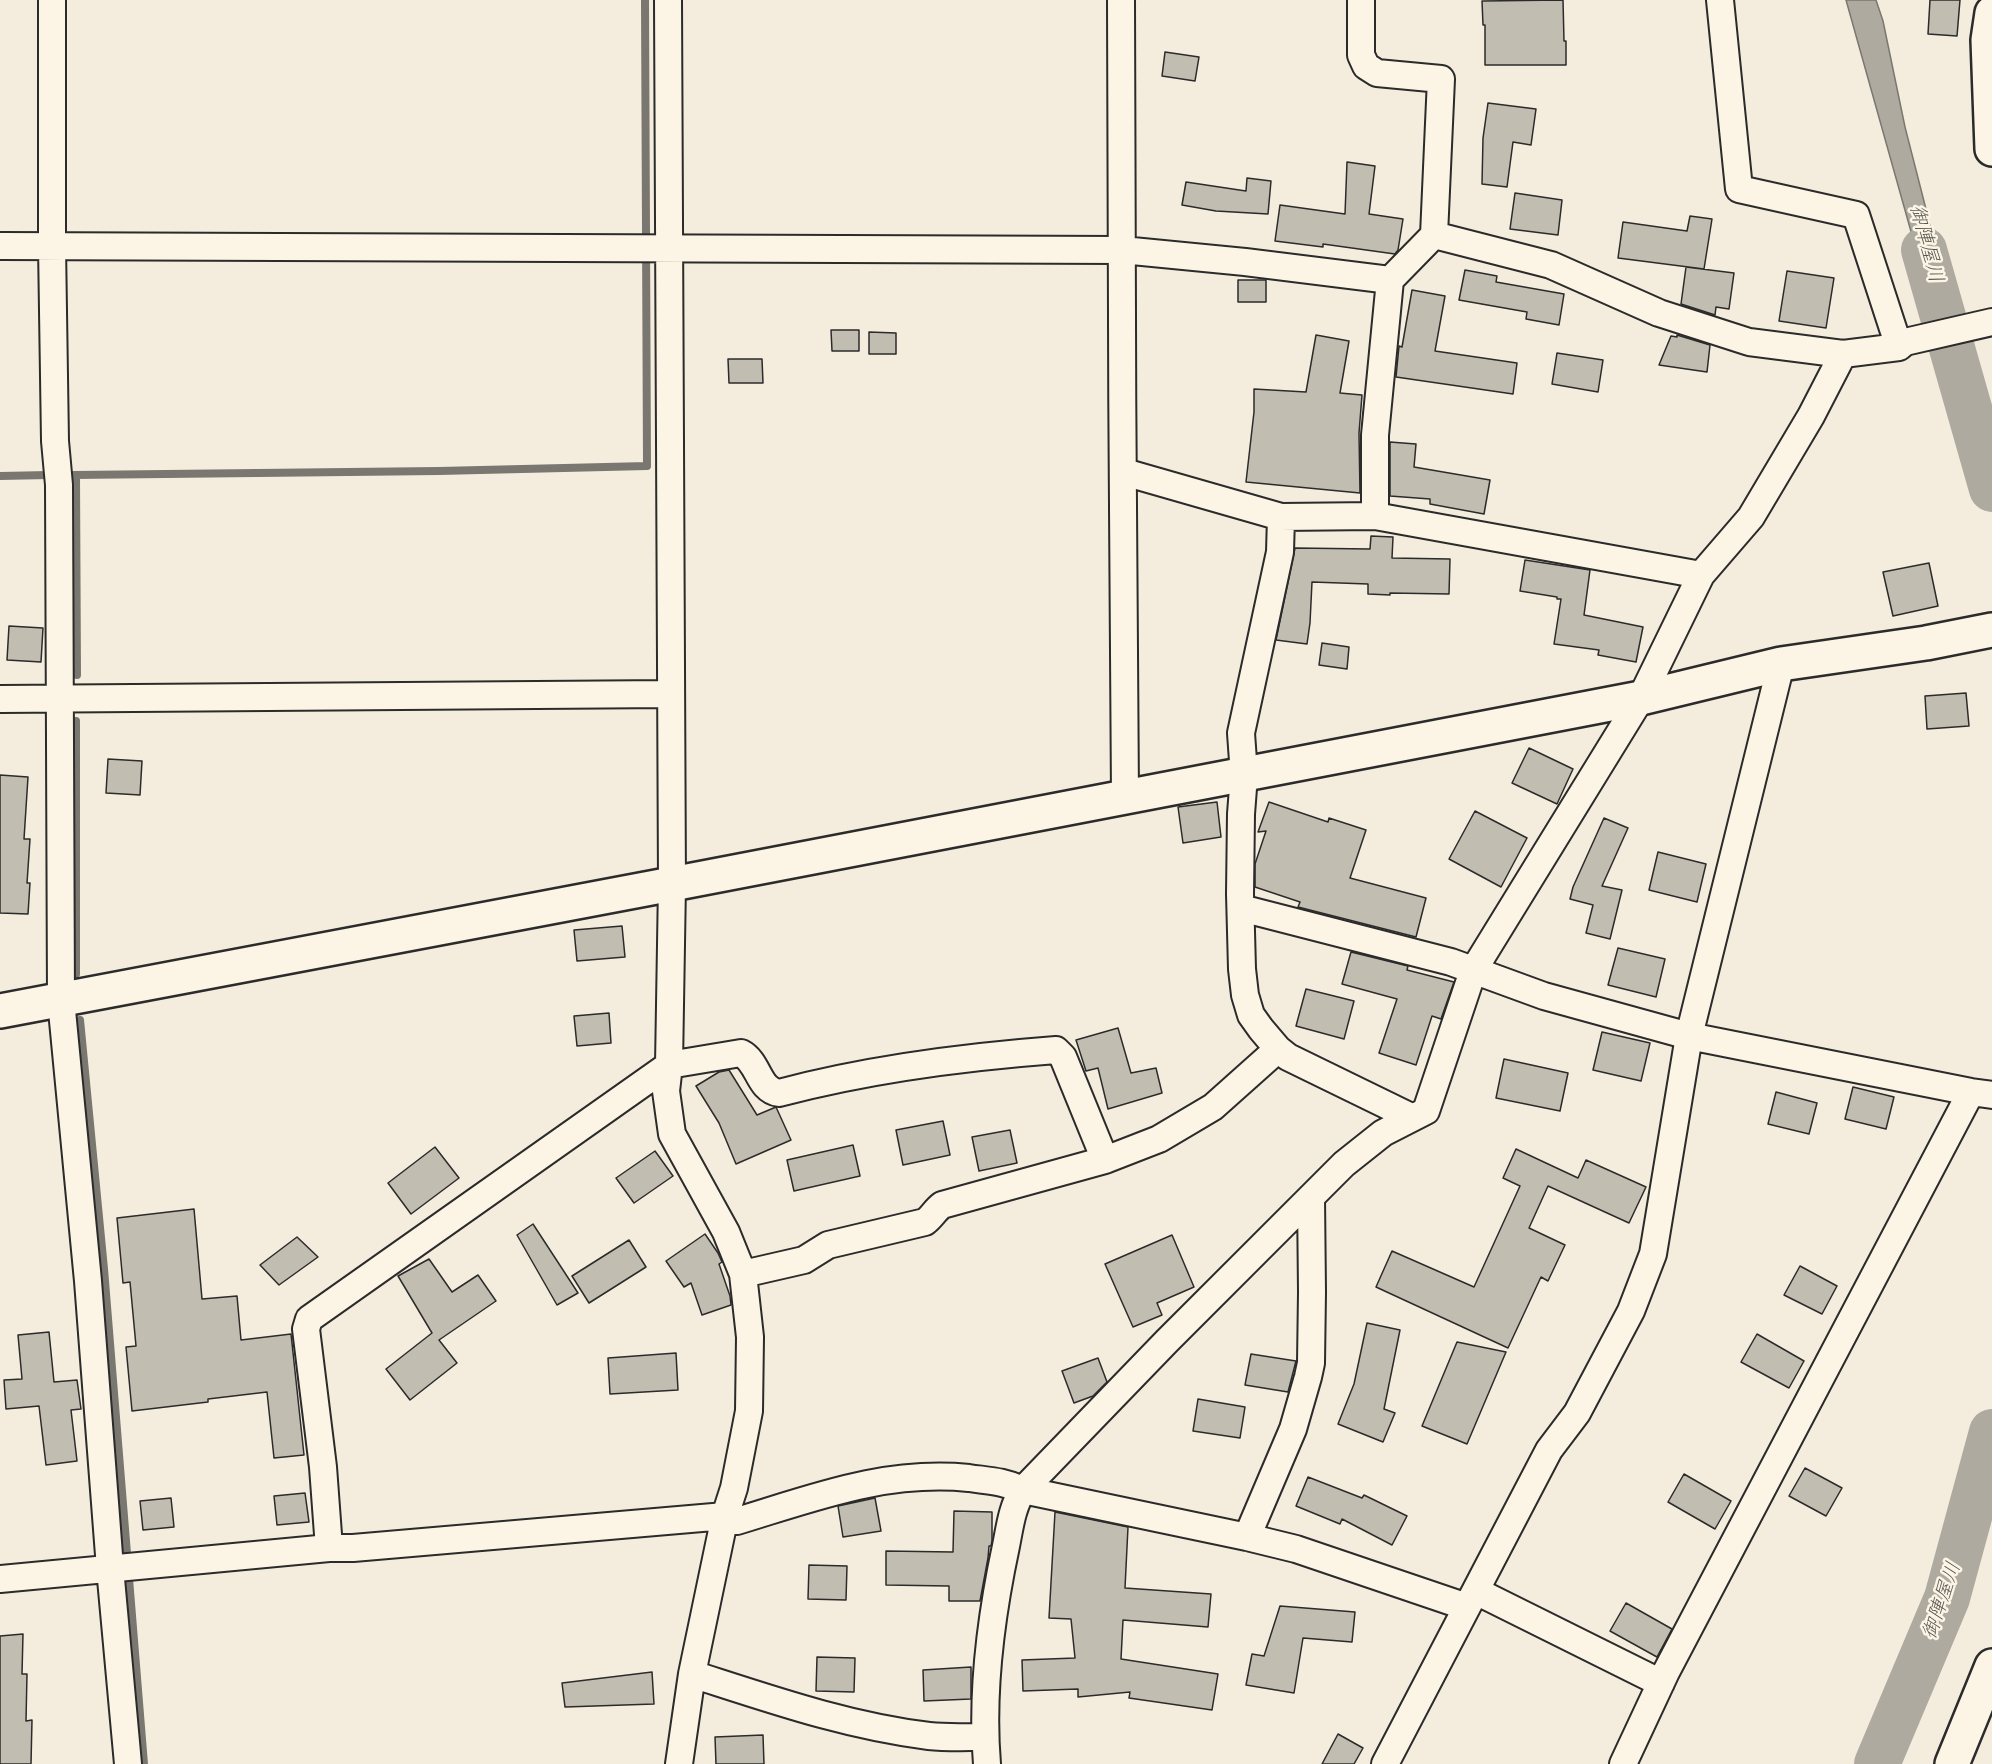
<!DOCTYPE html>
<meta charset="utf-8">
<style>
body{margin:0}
canvas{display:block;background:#f4edde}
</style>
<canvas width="1992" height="1764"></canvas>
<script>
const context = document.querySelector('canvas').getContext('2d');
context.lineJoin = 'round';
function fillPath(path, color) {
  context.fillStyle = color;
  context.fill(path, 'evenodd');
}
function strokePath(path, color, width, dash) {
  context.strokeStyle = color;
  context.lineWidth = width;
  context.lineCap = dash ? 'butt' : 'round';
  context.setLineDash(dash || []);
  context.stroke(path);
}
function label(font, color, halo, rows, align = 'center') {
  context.font = font + ' Mynerve,"Klee One",sans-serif';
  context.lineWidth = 5;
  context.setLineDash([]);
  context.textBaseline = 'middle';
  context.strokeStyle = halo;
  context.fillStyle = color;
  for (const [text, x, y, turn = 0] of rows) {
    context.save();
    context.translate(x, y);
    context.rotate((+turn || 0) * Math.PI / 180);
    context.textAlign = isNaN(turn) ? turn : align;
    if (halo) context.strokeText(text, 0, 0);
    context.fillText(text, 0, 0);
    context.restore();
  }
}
const water = new Path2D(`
 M 1846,0 L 1876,0 L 1883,21 L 1905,127 L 1951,307 L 1935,317 Z`);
fillPath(water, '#afaaa0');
strokePath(water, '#7a7771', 1.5);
strokePath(new Path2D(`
 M 74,475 L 439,471 L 647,466 L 645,0
 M 0,476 L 49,475
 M 76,476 L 77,675
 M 76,721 L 76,974
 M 80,1020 L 104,1269 L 144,1764`), '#7a7771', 8);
strokePath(new Path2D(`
 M 1924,250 L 1992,489
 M 1877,1764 L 1947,1598 L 1992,1432`), '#afaaa0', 46);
const building = new Path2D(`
 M 1563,0 L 1564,41 L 1566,41 L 1566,65 L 1485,65 L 1485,25 L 1483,25 L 1482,1 Z
 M 1930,0 L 1960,0 L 1957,36 L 1928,34 Z
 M 1165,52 L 1199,57 L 1195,81 L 1162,76 Z
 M 1488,103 L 1536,109 L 1531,145 L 1513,142 L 1507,187 L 1482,184 L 1483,138 Z
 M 1347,162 L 1375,166 L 1369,214 L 1403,219 L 1398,250 L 1395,254 L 1323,244 L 1323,247 L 1275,241 L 1280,205 L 1345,214 Z
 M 1247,178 L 1271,181 L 1268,214 L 1216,211 L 1182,205 L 1186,182 L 1246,191 Z
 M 1515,193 L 1562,200 L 1558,235 L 1510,229 Z
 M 1690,216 L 1712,219 L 1704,269 L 1618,258 L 1623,222 L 1687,231 Z
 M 1686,267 L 1734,273 L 1729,309 L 1716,307 L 1715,315 L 1681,304 Z
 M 1465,270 L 1497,276 L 1496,282 L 1564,294 L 1559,325 L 1526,319 L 1527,312 L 1459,300 Z
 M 1787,271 L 1834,278 L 1826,328 L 1779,321 Z
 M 1238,280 L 1266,280 L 1266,302 L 1238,302 Z
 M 1412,290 L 1445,296 L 1435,351 L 1517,363 L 1513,394 L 1396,377 L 1399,346 L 1402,347 Z
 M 831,330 L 859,330 L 859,351 L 832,351 Z
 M 869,332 L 896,333 L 896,354 L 869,354 Z
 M 1316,335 L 1349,341 L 1340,393 L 1362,395 L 1359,433 L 1360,493 L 1246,482 L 1254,412 L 1254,389 L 1306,392 Z
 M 1677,335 L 1710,345 L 1707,372 L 1659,365 L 1671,336 L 1677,337 Z
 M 1557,353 L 1603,360 L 1598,392 L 1552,384 Z
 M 728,359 L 762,359 L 763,383 L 729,383 Z
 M 1390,442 L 1416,444 L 1414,467 L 1490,480 L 1484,514 L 1430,504 L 1430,499 L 1390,496 Z
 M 1371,536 L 1393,537 L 1392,558 L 1450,559 L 1449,594 L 1390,593 L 1390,595 L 1368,594 L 1368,584 L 1312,582 L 1310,623 L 1307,644 L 1276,640 L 1295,548 L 1370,549 Z
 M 1525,560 L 1590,570 L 1584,615 L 1643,627 L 1636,662 L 1598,655 L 1599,650 L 1554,644 L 1561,599 L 1557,599 L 1557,597 L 1520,591 Z
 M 1929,563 L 1938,606 L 1893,616 L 1883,572 Z
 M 9,626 L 43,628 L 41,662 L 7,660 Z
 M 1322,643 L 1349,647 L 1347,669 L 1319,665 Z
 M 1966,693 L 1969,726 L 1927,729 L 1925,696 Z
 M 1529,748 L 1573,769 L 1557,804 L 1512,783 Z
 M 108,759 L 142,761 L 140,795 L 106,793 Z
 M 0,775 L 28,777 L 24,839 L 30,839 L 27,883 L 30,883 L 28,914 L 0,913 Z
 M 1217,802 L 1221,837 L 1183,843 L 1178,807 Z
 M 1269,802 L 1328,822 L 1329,818 L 1366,830 L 1350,878 L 1426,898 L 1416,937 L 1298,907 L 1300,902 L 1255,887 L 1255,864 L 1266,831 L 1258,832 Z
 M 1475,811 L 1527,838 L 1501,887 L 1449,859 Z
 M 1604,818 L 1628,828 L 1602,886 L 1622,890 L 1610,939 L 1586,933 L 1593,905 L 1570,899 L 1573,887 Z
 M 1658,852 L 1706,864 L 1697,902 L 1649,890 Z
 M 622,926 L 625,957 L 577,961 L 574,930 Z
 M 1618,948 L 1665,959 L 1656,997 L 1608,985 Z
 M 1351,952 L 1408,966 L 1407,970 L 1454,982 L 1441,1019 L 1432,1016 L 1416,1065 L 1379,1053 L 1397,999 L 1342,984 Z
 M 1306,989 L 1354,1001 L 1344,1039 L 1296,1026 Z
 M 609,1013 L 611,1043 L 577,1046 L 574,1016 Z
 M 1118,1028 L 1131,1073 L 1156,1068 L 1162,1093 L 1108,1109 L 1098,1068 L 1086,1071 L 1076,1040 Z
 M 1602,1032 L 1650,1043 L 1641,1081 L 1593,1070 Z
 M 1504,1059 L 1568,1073 L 1560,1111 L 1496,1098 Z
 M 729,1070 L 757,1115 L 776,1107 L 791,1140 L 736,1164 L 719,1123 L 696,1086 L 719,1072 Z
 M 1853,1087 L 1894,1097 L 1886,1129 L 1845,1119 Z
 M 1776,1092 L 1817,1103 L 1809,1134 L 1768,1124 Z
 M 943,1121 L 950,1155 L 903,1165 L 896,1130 Z
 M 1010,1130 L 1017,1163 L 979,1171 L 972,1137 Z
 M 853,1145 L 860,1176 L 794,1191 L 787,1160 Z
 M 435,1147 L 459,1178 L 411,1214 L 388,1183 Z
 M 1516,1149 L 1578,1178 L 1586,1160 L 1646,1187 L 1629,1223 L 1548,1186 L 1529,1228 L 1565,1245 L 1548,1281 L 1541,1277 L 1508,1348 L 1376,1287 L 1392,1251 L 1474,1287 L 1520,1186 L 1503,1178 Z
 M 655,1151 L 673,1176 L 634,1203 L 616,1178 Z
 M 194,1209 L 202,1299 L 237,1296 L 241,1340 L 291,1334 L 304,1455 L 274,1458 L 267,1392 L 208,1399 L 208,1402 L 132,1411 L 126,1347 L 136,1346 L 130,1282 L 123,1283 L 117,1218 Z
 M 533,1224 L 578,1293 L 557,1305 L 517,1235 Z
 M 705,1234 L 718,1253 L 722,1262 L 719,1264 L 730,1296 L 731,1305 L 702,1315 L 691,1283 L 684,1287 L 666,1261 Z
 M 1172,1235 L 1194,1287 L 1157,1303 L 1162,1315 L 1133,1327 L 1105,1264 Z
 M 297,1237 L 318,1257 L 279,1285 L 260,1265 Z
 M 629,1240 L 646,1267 L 589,1303 L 572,1276 Z
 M 429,1259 L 452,1292 L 478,1275 L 496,1301 L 439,1340 L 457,1363 L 410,1400 L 386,1369 L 432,1333 L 398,1276 Z
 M 1800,1266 L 1837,1286 L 1822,1314 L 1784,1295 Z
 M 1367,1323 L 1400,1330 L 1384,1409 L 1395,1413 L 1383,1442 L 1338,1424 L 1354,1384 Z
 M 49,1332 L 54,1382 L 77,1380 L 81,1409 L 71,1410 L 77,1461 L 46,1465 L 39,1406 L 6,1409 L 4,1380 L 22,1379 L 18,1335 Z
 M 1757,1334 L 1804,1361 L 1789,1388 L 1741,1362 Z
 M 1457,1342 L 1506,1352 L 1467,1444 L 1422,1426 Z
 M 676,1353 L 678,1390 L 610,1394 L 608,1358 Z
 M 1251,1354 L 1296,1361 L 1288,1392 L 1245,1385 Z
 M 1098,1358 L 1107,1382 L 1093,1396 L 1074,1403 L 1062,1371 Z
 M 1198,1399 L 1245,1407 L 1240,1438 L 1193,1431 Z
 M 1805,1468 L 1842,1488 L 1826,1516 L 1789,1496 Z
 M 1684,1474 L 1731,1501 L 1715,1529 L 1668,1502 Z
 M 1308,1477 L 1362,1498 L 1364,1495 L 1407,1516 L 1392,1545 L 1342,1519 L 1340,1524 L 1296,1506 Z
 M 305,1493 L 309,1522 L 277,1525 L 274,1496 Z
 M 171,1498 L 174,1527 L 143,1530 L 140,1501 Z
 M 875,1498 L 881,1531 L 843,1537 L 838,1506 Z
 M 954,1511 L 992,1512 L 992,1541 L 991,1546 L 989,1546 L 988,1558 L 980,1601 L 949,1601 L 949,1586 L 886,1585 L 886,1551 L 953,1552 Z
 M 1055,1512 L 1128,1527 L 1125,1588 L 1211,1594 L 1208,1627 L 1123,1620 L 1121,1659 L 1218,1674 L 1212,1710 L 1129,1698 L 1130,1692 L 1078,1697 L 1078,1689 L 1023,1691 L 1022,1660 L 1075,1658 L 1071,1619 L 1049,1618 Z
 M 809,1565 L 847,1566 L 846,1600 L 808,1599 Z
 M 1626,1603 L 1672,1629 L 1657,1657 L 1610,1631 Z
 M 1280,1606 L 1355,1612 L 1352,1642 L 1303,1638 L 1294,1693 L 1246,1685 L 1252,1654 L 1264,1656 Z
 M 23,1634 L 22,1674 L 27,1674 L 26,1721 L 32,1720 L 31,1764 L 0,1764 L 0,1636 Z
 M 817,1657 L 855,1658 L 854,1692 L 816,1691 Z
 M 971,1667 L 971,1699 L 924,1701 L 923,1670 Z
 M 652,1672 L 654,1704 L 565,1707 L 562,1683 Z
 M 1338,1734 L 1363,1748 L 1354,1764 L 1322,1764 Z
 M 763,1735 L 764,1764 L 716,1764 L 715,1737 Z`);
fillPath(building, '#c2bdb1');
strokePath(building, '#2b2b2b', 1.5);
const street = new Path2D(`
 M 52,0 L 52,246 L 55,441 L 59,485 L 61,1000 L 88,1281 L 110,1568 L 128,1764
 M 668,0 L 672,884 L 669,1065 L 666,1091 L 672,1134 L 726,1232 L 743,1274 L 750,1337 L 749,1411 L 734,1488 L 725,1516 L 692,1674 L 679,1764
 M 1121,0 C 1120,265 1124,531 1125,796
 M 1361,0 L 1361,55 L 1366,66 L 1377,73 L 1441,79 L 1434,235
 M 1720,0 L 1739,189 L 1856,215 L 1899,347 L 1905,342 L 1992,322
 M 0,246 L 1122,250 L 1245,262 L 1390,280 L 1434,235 L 1551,265 L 1659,313 L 1749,342 L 1843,354 L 1899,347
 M 1124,472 L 1281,517 L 1375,516 L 1701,575
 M 1375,516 L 1375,435 L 1390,280
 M 1281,517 L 1280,552 L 1241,733 L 1244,775 L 1241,814 L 1240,894 L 1242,969 L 1245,995 L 1251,1015 L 1261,1029 L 1278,1049 L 1288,1057 L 1411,1117
 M 0,699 L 670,694
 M 1241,908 L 1451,962 L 1544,996 L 1689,1036 L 1971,1092 L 1992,1095
 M 743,1274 L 804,1260 L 828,1245 L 925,1222 C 932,1217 935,1210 942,1205 L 1105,1160
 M 1247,1537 L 1293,1429 L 1308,1377 L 1311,1363 L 1312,1292 L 1311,1197
 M 329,1548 L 323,1467 L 306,1329 L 309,1319 L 669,1065 L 741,1053 C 759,1062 758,1090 779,1093 C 869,1069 963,1057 1056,1050 L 1063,1057 L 1105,1160 L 1159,1139 L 1213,1107 L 1278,1049
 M 0,1579 L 329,1548 L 353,1548 L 725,1516 L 737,1521 C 816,1497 885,1470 969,1478 C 990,1481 1003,1481 1023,1490 L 1247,1537 L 1296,1549 L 1467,1607
 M 1476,1591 L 1661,1683
 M 692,1674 C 770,1699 847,1726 929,1736 C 947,1738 966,1737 985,1737
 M 987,1764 C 981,1693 991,1616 1006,1546 C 1010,1526 1012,1507 1023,1490 L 1167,1341 L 1344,1164 L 1383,1133 L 1426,1111 L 1473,971 L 1641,698 L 1701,575 L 1751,517 L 1811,416 L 1843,354
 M 1385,1764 L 1549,1450 L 1577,1413 L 1631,1311 L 1653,1254 L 1689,1036 L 1781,664
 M 1623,1764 L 1666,1672 L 1971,1092`);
const secondary = new Path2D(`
 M 1992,13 L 1988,40 L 1992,149
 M 0,1011 L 672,884 L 1641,698 L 1781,664 L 1926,643 L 1992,630
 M 1952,1764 L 1992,1666`);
strokePath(street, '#2b2b2b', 30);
strokePath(secondary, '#2b2b2b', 38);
strokePath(street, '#fcf5e5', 26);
strokePath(secondary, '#fcf5e5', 33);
label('italic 20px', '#595754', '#fcf5e5', [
 ["御陣屋川",1925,244,75],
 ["御陣屋川",1943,1601,-71]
]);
</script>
